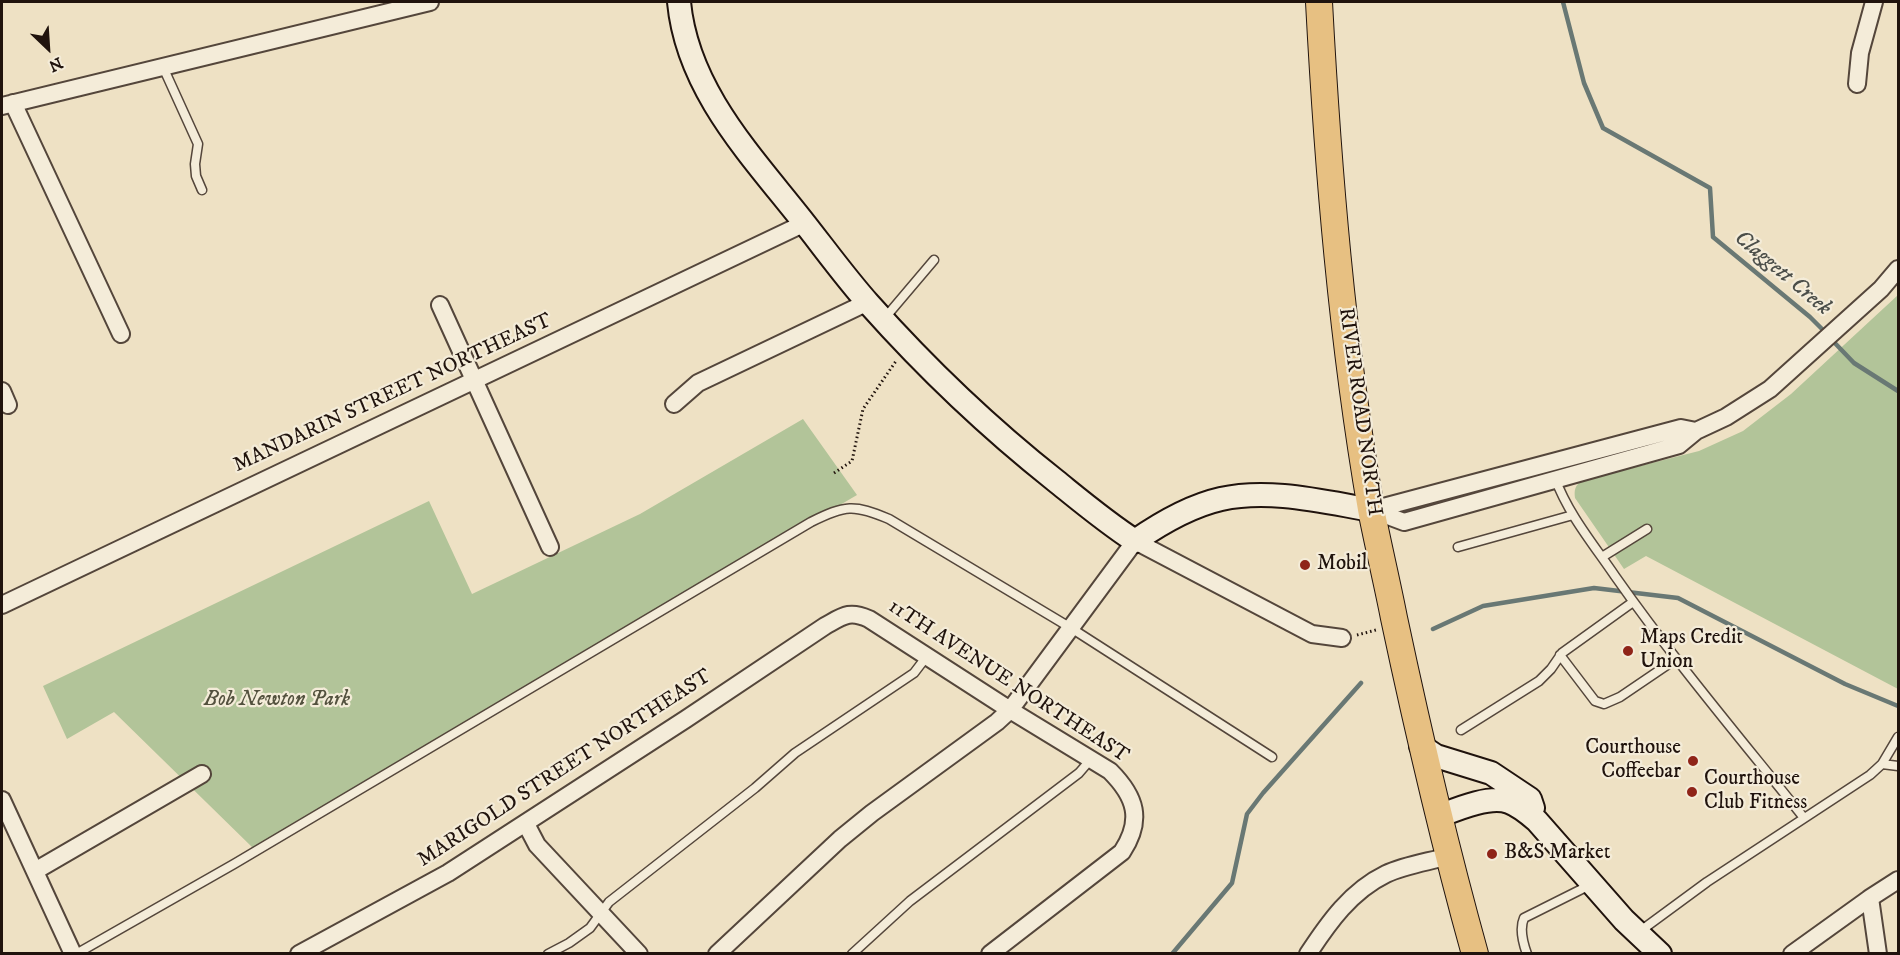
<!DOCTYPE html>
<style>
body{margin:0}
#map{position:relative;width:1900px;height:955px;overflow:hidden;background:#eee1c4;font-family:"IM FELL DW Pica",serif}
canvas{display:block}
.frame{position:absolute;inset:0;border:3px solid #20130d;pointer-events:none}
.north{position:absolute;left:18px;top:18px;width:60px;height:60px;-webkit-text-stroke:4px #f4ecd9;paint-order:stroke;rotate:155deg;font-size:16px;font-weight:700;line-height:24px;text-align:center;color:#20130d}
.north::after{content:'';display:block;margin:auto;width:21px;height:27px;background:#20130d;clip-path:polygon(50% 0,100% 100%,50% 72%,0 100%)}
</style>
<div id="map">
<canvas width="1900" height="955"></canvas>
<div class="frame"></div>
<div class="north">N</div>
</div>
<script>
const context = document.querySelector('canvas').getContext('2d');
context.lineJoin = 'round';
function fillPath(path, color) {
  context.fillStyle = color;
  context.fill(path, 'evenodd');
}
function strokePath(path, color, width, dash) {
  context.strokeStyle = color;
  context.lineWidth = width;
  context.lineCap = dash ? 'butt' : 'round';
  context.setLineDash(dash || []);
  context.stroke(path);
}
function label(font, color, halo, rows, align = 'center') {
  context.font = font + ' "IM FELL DW Pica",serif';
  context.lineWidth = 4.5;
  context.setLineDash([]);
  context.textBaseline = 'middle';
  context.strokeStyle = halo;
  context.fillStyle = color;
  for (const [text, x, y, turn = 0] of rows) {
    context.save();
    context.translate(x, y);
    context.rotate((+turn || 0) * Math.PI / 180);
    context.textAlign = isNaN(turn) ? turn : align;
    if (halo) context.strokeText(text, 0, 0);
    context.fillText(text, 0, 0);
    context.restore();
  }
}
fillPath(new Path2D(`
 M 1898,295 L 1898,689 L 1646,556 L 1624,569 L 1575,498 C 1574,490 1575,486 1581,481 L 1699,451 L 1743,431 L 1791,394 Z
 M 803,419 L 857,495 L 253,848 L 114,712 L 67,739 L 43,686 L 429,501 L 472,594 L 640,514 Z`), '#b2c499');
strokePath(new Path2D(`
 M 1563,2 L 1584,83 L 1603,128 L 1710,188 L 1713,237 L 1810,317 L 1826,333
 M 1831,339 L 1854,363 L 1898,391
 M 1433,629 L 1483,606 L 1594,588 L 1678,598 L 1845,684 L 1898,706
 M 1172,954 L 1232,883 L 1247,814 L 1263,793 L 1361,683`), '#697874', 4.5);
const lane = new Path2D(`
 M 163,67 L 198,144 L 195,164 L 196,176 L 202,190
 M 884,319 L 934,260
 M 1555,478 C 1568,514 1594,545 1615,576 C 1674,660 1740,738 1804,818
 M 1458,547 L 1573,515
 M 1602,557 L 1647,529
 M 1560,655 L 1595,701 L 1604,704 L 1620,697 L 1676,659
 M 1461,730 L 1539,681 L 1551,669 L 1562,653 L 1633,602
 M 1882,764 L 1898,766
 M 1639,932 L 1707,882 L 1870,775 L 1882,764 L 1898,737
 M 76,954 L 234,864 L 811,522 C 845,505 854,504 889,519 L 1071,628 L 1272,757
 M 548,954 L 569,943 L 590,928 L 609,902 L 755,788 L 795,753 L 914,673 L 927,656
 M 852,954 L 910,901 L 1079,773 L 1091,759
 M 1527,954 C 1523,943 1519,929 1524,918 L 1590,885`);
const street = new Path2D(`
 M 1857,84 L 1860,53 L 1874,2
 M 13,103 L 121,334
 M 2,106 L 430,2
 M 440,305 L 550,547
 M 2,391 L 8,405
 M 674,404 L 698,383 L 868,302
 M 1372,510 L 1404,522 L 1679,445 L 1696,431 L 1726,417 L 1770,389 L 1881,289 L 1898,269
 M 1372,510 L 1681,428 L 1696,431
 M 2,605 L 805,223
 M 2,800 L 73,954
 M 526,824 L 537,845 L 639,954
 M 35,871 L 202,774
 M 299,954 L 448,873 L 686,719 L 825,626 C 843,616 849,610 869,619 L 1010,710 L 1110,771 C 1136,797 1143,820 1122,852 L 990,954
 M 717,954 L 840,839 L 872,813 L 997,722 L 1010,710 L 1135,541 L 1312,634 L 1342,638
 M 1308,954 C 1329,922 1351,891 1386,874 C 1405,865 1428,862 1449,856
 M 1792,954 L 1870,898
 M 1878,954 L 1870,898 L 1898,880`);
const secondary = new Path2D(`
 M 679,2 C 687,87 747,151 798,215 C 822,245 844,276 869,304 C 926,368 989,428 1056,481 C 1082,502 1107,523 1135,541 C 1161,523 1190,506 1221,499 C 1270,488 1324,502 1372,510
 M 1421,746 L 1436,756 L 1491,773 L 1530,799 L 1533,808
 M 1439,816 C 1457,809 1490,795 1509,802 C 1520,806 1529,814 1537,821 L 1624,920 L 1660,954`);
const primary = new Path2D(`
 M 1319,2 C 1328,171 1342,341 1371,509 C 1378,545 1387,582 1394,618 C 1418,731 1444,843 1475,954`);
strokePath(lane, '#54463b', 11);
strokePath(street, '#54463b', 20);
strokePath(secondary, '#20130d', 26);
strokePath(primary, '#20130d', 28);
strokePath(new Path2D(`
 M 834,473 L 852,461 L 863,409 L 896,361
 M 1357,635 L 1376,630`), '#20130d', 3, [1.5, 3]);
strokePath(lane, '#f4ecd9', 8);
strokePath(street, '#f4ecd9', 16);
strokePath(secondary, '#f4ecd9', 22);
strokePath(primary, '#e7c082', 26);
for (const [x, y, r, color] of [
 [1305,565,6,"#8f2418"],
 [1628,651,6,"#8f2418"],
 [1693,761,6,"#8f2418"],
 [1692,792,6,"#8f2418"],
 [1492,854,6,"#8f2418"]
]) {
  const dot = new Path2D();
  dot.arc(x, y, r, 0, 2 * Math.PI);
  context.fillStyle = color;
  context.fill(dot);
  strokePath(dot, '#f4ecd9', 2);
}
label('21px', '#20130d', '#f4ecd9', [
 ["MANDARIN STREET NORTHEAST",393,394,-25],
 ["RIVER ROAD NORTH",1359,412,82],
 ["11TH AVENUE NORTHEAST",1008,682,33],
 ["MARIGOLD STREET NORTHEAST",565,769,-33]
]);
label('21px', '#20130d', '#f4ecd9', [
 ["Mobil",1317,565],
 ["Maps Credit",1640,639],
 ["Union",1640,663],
 ["Courthouse",1681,749,"right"],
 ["Coffeebar",1681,773,"right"],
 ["Courthouse",1704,780],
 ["Club Fitness",1704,804],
 ["B&S Market",1504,854]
], 'left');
label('italic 21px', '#53513e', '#f4ecd9', [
 ["Bob Newton Park",277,701]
]);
label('italic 22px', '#4b4e49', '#f4ecd9', [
 ["Claggett Creek",1782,274,40]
]);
</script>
